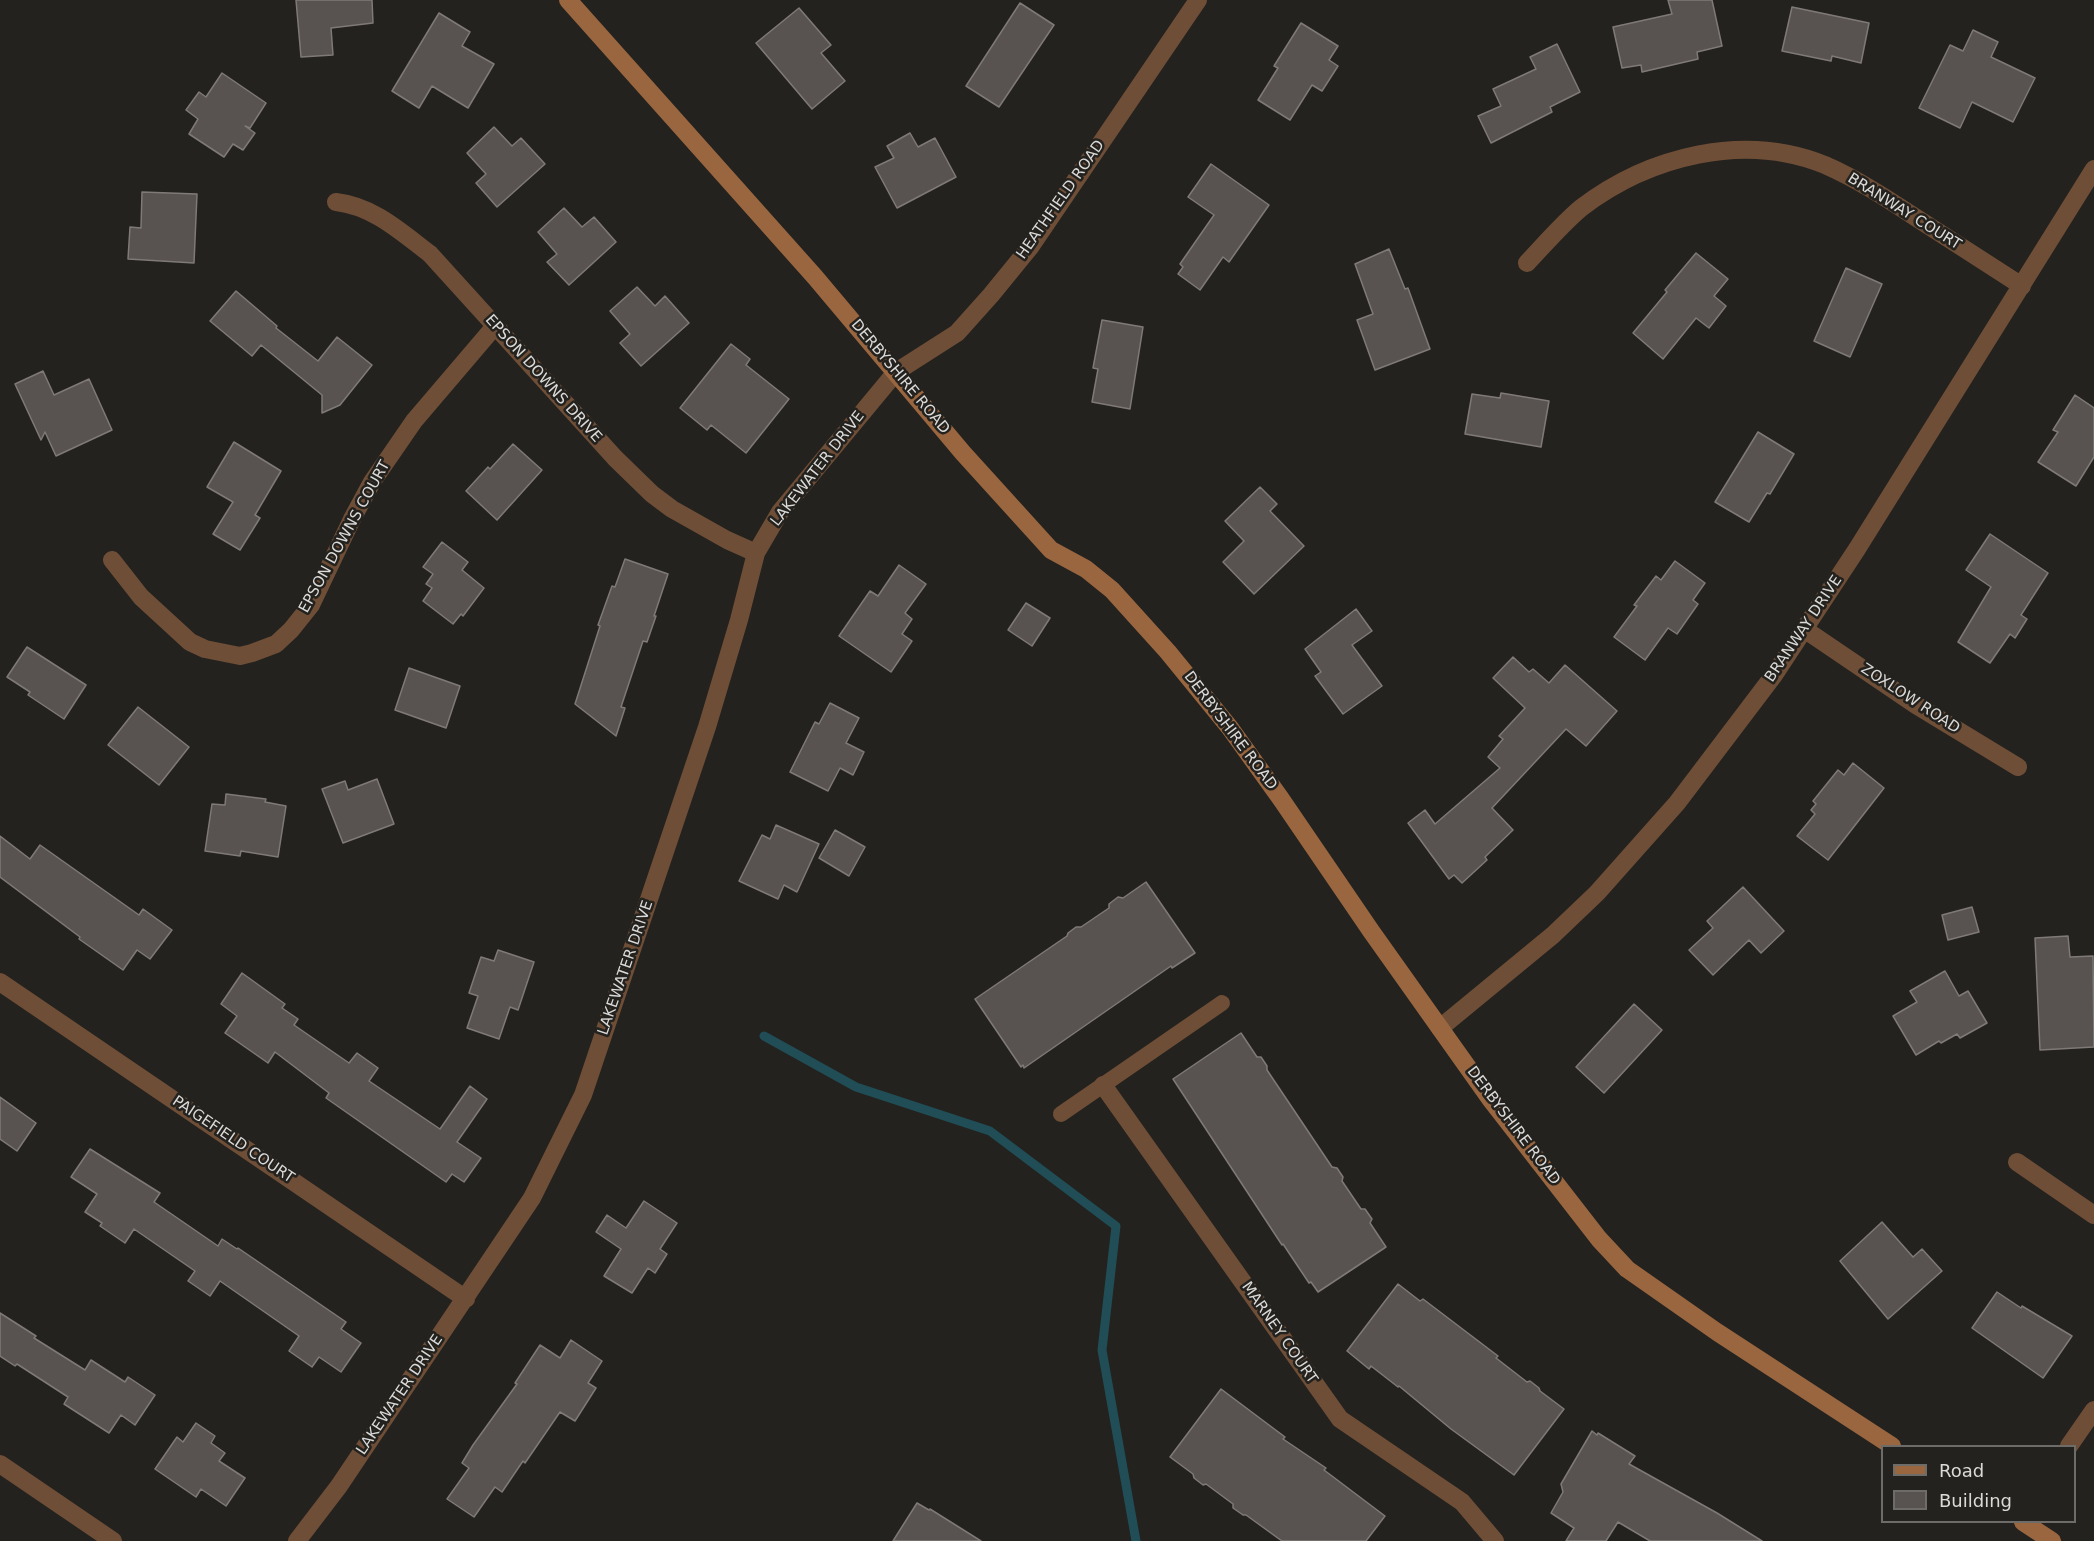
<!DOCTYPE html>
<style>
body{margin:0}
#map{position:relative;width:2094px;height:1541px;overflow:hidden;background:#23221e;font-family:"DejaVu Sans",sans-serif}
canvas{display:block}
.legend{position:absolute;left:1881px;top:1445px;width:195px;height:78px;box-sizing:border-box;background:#23221e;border:2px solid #6d6c68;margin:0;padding:8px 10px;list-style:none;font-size:18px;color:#dbdad8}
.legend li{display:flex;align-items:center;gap:12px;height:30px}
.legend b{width:30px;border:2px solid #6d6c68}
</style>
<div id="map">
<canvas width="2094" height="1541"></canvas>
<ul class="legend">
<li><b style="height:8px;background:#9a6640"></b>Road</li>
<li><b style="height:16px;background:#585351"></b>Building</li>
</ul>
</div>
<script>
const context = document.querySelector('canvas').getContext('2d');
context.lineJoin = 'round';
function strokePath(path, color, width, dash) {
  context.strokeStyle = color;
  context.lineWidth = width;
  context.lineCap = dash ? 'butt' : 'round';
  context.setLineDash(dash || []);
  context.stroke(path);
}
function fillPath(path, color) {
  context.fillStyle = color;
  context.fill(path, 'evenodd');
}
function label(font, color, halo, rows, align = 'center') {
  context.font = font + ' "DejaVu Sans",sans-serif';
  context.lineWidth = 5;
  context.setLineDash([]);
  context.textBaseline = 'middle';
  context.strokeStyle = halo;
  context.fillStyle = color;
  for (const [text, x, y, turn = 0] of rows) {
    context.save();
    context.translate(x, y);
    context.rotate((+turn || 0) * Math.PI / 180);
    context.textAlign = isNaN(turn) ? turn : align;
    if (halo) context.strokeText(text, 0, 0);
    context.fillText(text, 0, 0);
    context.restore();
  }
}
strokePath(new Path2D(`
 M 764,1036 L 856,1087 L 990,1131 L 1116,1226 L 1102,1350 L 1136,1541`), '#214d56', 9);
const building = new Path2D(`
 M 296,0 L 372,0 L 373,23 L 331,28 L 333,55 L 301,57 Z
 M 1668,0 L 1712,0 L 1722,46 L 1697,52 L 1698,59 L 1642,72 L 1641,65 L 1622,68 L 1613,27 L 1672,14 Z
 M 1020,3 L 1054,25 L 999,107 L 966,86 Z
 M 1792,7 L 1869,23 L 1861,63 L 1832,56 L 1831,61 L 1782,51 Z
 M 799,8 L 831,45 L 821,53 L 845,81 L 812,109 L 756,43 Z
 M 439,13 L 470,32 L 462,46 L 494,64 L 468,108 L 432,86 L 419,108 L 392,91 Z
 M 1301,23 L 1338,46 L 1329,60 L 1338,66 L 1322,91 L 1312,85 L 1290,120 L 1258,100 L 1278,68 L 1274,66 Z
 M 1973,30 L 1998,42 L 1991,57 L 2035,78 L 2013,122 L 1972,102 L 1960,128 L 1919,108 L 1950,45 L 1963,51 Z
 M 1557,44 L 1580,92 L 1550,107 L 1552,112 L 1491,143 L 1478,116 L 1501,106 L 1493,89 L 1536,69 L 1530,57 Z
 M 222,73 L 266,103 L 250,128 L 245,126 L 255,133 L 243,150 L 233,144 L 224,157 L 189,134 L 198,119 L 186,110 L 199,92 L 206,97 Z
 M 494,127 L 512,146 L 521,138 L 545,164 L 497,207 L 476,183 L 486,174 L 467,153 Z
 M 910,133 L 918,147 L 935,138 L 956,177 L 897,208 L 875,167 L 894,158 L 887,146 Z
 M 1211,164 L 1269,205 L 1229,262 L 1223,257 L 1200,290 L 1178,274 L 1183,267 L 1180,264 L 1214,215 L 1188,197 Z
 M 142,192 L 197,194 L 194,263 L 128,259 L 130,227 L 141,228 Z
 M 564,208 L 582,227 L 594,217 L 616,242 L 569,285 L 547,262 L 557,254 L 538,232 Z
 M 1389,249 L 1405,289 L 1408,288 L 1430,349 L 1375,370 L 1357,320 L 1373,314 L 1355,264 Z
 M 1696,253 L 1728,279 L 1714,296 L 1726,306 L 1709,328 L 1696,318 L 1663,359 L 1633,333 L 1667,292 L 1665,290 Z
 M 1846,268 L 1882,284 L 1850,357 L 1814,341 Z
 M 637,287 L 655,306 L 665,296 L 689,323 L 641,366 L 620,343 L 630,334 L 610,311 Z
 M 236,291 L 277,326 L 276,328 L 318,361 L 337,337 L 372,365 L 340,405 L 322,413 L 322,395 L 261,345 L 252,356 L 210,321 Z
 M 1102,320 L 1143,327 L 1130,409 L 1092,402 L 1098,369 L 1093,368 Z
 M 731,344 L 750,359 L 746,365 L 789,399 L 746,453 L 711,425 L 707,430 L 680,408 Z
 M 43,371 L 54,395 L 89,379 L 112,430 L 56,456 L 45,432 L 41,440 L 15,384 Z
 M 1501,393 L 1549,401 L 1541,447 L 1465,434 L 1472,394 L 1500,398 Z
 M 2075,395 L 2094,408 L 2094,457 L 2076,486 L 2038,462 L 2058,432 L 2053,430 Z
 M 1758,432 L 1794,454 L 1770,494 L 1767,493 L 1749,522 L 1715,502 Z
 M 234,442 L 281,471 L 255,515 L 260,518 L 240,550 L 213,534 L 233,502 L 207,487 Z
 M 513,444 L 542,470 L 497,520 L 466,491 L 488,467 L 490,469 Z
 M 1260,487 L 1277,504 L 1270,511 L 1304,546 L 1254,594 L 1223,562 L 1244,541 L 1225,521 Z
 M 1990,534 L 2048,573 L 2021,615 L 2027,619 L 2015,638 L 2010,634 L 1990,663 L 1958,642 L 1991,587 L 1966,570 Z
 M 442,542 L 468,562 L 462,570 L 484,588 L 463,616 L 461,614 L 453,624 L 423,601 L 432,588 L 426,584 L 433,574 L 423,567 Z
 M 625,559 L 668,574 L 654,616 L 656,616 L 647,642 L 643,641 L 621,707 L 625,708 L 616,736 L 575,704 L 600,626 L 598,625 L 612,586 L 615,587 Z
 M 1675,561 L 1705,583 L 1693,600 L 1698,604 L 1677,634 L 1668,628 L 1645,660 L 1614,637 L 1637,606 L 1634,605 L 1656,576 L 1661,580 Z
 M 899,565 L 926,584 L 905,613 L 912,619 L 902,634 L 912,641 L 891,672 L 839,636 L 870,591 L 878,596 Z
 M 1026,603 L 1050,618 L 1032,646 L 1008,630 Z
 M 1356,609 L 1372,631 L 1352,645 L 1382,686 L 1343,714 L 1315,676 L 1321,672 L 1305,649 Z
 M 27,647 L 86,685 L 64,719 L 28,695 L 30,692 L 7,677 Z
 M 1513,657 L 1529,672 L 1533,669 L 1549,683 L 1565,665 L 1617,711 L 1586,746 L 1566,729 L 1492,808 L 1513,830 L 1485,857 L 1487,860 L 1462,883 L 1454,875 L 1449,879 L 1408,823 L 1425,810 L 1435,824 L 1500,768 L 1488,757 L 1503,739 L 1499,736 L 1525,708 L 1493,678 Z
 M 409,668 L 460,686 L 446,728 L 395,710 Z
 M 830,703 L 859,718 L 846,743 L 864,752 L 853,775 L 840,768 L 828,791 L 790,772 L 815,722 L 819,724 Z
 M 138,707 L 189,747 L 159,785 L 108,745 Z
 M 1853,763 L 1884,788 L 1828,860 L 1797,836 L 1815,814 L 1811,810 L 1816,804 L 1813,801 L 1838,770 L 1844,775 Z
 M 377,779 L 394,824 L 343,843 L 322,789 L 345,781 L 348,790 Z
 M 226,794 L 266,799 L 265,802 L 286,806 L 278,857 L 241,851 L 240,856 L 205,851 L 212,804 L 225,805 Z
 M 776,825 L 819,844 L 797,892 L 784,885 L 778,899 L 739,881 L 762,835 L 770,839 Z
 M 835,830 L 865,847 L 849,876 L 819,858 Z
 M 0,836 L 30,859 L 40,845 L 139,915 L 143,909 L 172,930 L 150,959 L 137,950 L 123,970 L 79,939 L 80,937 L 0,877 Z
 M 1146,882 L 1195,953 L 1172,968 L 1171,966 L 1024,1068 L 1023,1065 L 1021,1067 L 975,999 L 1067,936 L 1068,933 L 1076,927 L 1081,927 L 1109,908 L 1109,904 L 1118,897 L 1123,898 Z
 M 1743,887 L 1784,931 L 1761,953 L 1749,940 L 1713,975 L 1689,950 L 1713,928 L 1707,921 Z
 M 1972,907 L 1979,932 L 1948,940 L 1942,915 Z
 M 2068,936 L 2070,957 L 2093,956 L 2094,1047 L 2040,1050 L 2035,938 Z
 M 498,950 L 534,962 L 518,1010 L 510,1007 L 499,1039 L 467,1028 L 478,996 L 469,993 L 481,957 L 494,961 Z
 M 1945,971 L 1959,996 L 1968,991 L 1987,1023 L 1960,1038 L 1957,1034 L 1941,1043 L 1939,1041 L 1916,1055 L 1893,1016 L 1917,1002 L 1910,991 Z
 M 242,973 L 285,1004 L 282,1008 L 298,1019 L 294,1025 L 349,1063 L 357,1053 L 378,1068 L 369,1081 L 440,1129 L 470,1086 L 487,1099 L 457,1142 L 481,1158 L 464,1182 L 452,1174 L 446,1182 L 326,1098 L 329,1093 L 275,1052 L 268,1063 L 225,1033 L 237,1016 L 221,1004 Z
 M 1634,1004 L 1662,1030 L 1604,1093 L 1576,1067 Z
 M 1241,1033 L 1257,1057 L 1261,1057 L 1267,1066 L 1267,1070 L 1332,1167 L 1337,1168 L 1343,1177 L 1342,1181 L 1361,1209 L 1365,1209 L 1372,1219 L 1370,1223 L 1386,1247 L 1318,1292 L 1311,1282 L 1309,1283 L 1283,1244 L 1282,1245 L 1173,1079 Z
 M 0,1097 L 36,1123 L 17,1151 L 0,1139 Z
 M 90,1149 L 160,1193 L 154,1202 L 218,1246 L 222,1239 L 237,1249 L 238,1248 L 346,1322 L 341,1329 L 361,1343 L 341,1372 L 319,1357 L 312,1367 L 289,1351 L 299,1336 L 220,1281 L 210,1296 L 188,1281 L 195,1271 L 134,1229 L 125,1243 L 100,1226 L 102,1223 L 85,1212 L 97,1194 L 71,1177 Z
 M 644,1201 L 677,1223 L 660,1249 L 667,1254 L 655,1273 L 648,1268 L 632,1293 L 604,1276 L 621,1249 L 596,1232 L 607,1215 L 626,1228 Z
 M 1882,1222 L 1913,1257 L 1922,1249 L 1942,1271 L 1888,1319 L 1840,1261 Z
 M 1398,1284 L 1420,1301 L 1423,1299 L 1498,1356 L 1496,1358 L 1527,1382 L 1530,1381 L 1539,1388 L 1540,1391 L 1564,1409 L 1514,1475 L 1451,1429 L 1399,1386 L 1398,1387 L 1371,1366 L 1369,1369 L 1347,1351 Z
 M 1997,1292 L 2021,1308 L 2022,1306 L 2072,1336 L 2043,1378 L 1972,1328 Z
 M 0,1313 L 36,1336 L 34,1338 L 85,1370 L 91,1360 L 125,1382 L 128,1377 L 155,1395 L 135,1425 L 121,1415 L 109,1433 L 64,1404 L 68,1397 L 17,1364 L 15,1366 L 0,1356 Z
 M 571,1340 L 602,1361 L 588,1383 L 596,1388 L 575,1421 L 560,1412 L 525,1463 L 523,1461 L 502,1492 L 495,1487 L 474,1517 L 447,1499 L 469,1468 L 462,1463 L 473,1445 L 517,1384 L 515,1383 L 540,1345 L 560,1358 Z
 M 1221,1389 L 1285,1437 L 1283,1439 L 1326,1468 L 1324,1470 L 1385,1516 L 1366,1541 L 1282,1541 L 1246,1515 L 1243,1515 L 1233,1508 L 1233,1504 L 1206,1484 L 1203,1485 L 1194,1478 L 1193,1474 L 1170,1457 Z
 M 196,1423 L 215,1436 L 211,1443 L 225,1453 L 219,1461 L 245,1478 L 226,1506 L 201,1489 L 196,1497 L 155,1469 L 177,1437 L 183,1442 Z
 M 1592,1431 L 1597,1435 L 1598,1433 L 1635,1456 L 1629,1464 L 1717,1513 L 1762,1541 L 1650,1541 L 1618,1522 L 1606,1541 L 1566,1541 L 1574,1528 L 1551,1513 L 1563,1492 L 1561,1484 Z
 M 917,1503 L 929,1510 L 930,1509 L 981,1541 L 893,1541 Z`);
fillPath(building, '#585351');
strokePath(building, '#7f7a78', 1.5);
strokePath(new Path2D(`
 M 1061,1114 L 1222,1003`), '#6f4e37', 16);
strokePath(new Path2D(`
 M 336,202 C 373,206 401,232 430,254 L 615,458 L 652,494 L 672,509 L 727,540 L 756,553
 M 1527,263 C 1544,245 1562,224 1581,208 C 1649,156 1744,132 1825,165 C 1857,179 1886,198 1915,217 C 1951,240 1986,263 2022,286
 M 112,560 L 141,597 L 190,642 L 205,649 L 240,656 L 252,653 L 276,644 L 291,630 L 311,605 L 352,519 L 372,482 L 414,421 L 495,326
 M 1804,629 L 1916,705 L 2018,767
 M 0,982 L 466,1299
 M 1440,1028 L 1553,935 L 1597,893 L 1677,803 L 1774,675 L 1857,549 L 2094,169
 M 1103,1085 L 1340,1419 L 1462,1502 L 1495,1541
 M 2017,1162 L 2094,1215
 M 2069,1446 L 2094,1410
 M 0,1464 L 113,1541
 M 297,1541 L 339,1486 L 532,1198 L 583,1095 L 707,727 L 739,620 L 756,553 L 780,512 L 896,372 L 957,333 L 991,295 L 1031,246 L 1198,0`), '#6f4e37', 18);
strokePath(new Path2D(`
 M 568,0 L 815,277 L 963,453 L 1051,550 L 1086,569 L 1112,590 L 1168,652 L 1230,728 L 1281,799 L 1371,931 L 1491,1100 L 1599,1239 L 1627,1269 L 1717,1332 L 1892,1446
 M 2023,1522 L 2052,1541`), '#9a6640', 18);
label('15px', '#dbdad8', '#23221e', [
 ["HEATHFIELD ROAD",1061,200,-55],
 ["BRANWAY COURT",1904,212,32],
 ["DERBYSHIRE ROAD",900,377,50],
 ["EPSON DOWNS DRIVE",543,379,48],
 ["LAKEWATER DRIVE",818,469,-52],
 ["EPSON DOWNS COURT",345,537,-61],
 ["BRANWAY DRIVE",1804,629,-56],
 ["ZOXLOW ROAD",1910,699,33],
 ["DERBYSHIRE ROAD",1230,731,53],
 ["LAKEWATER DRIVE",626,968,-71],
 ["DERBYSHIRE ROAD",1513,1126,53],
 ["PAIGEFIELD COURT",233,1140,34],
 ["MARNEY COURT",1279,1333,55],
 ["LAKEWATER DRIVE",400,1395,-56]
]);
</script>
